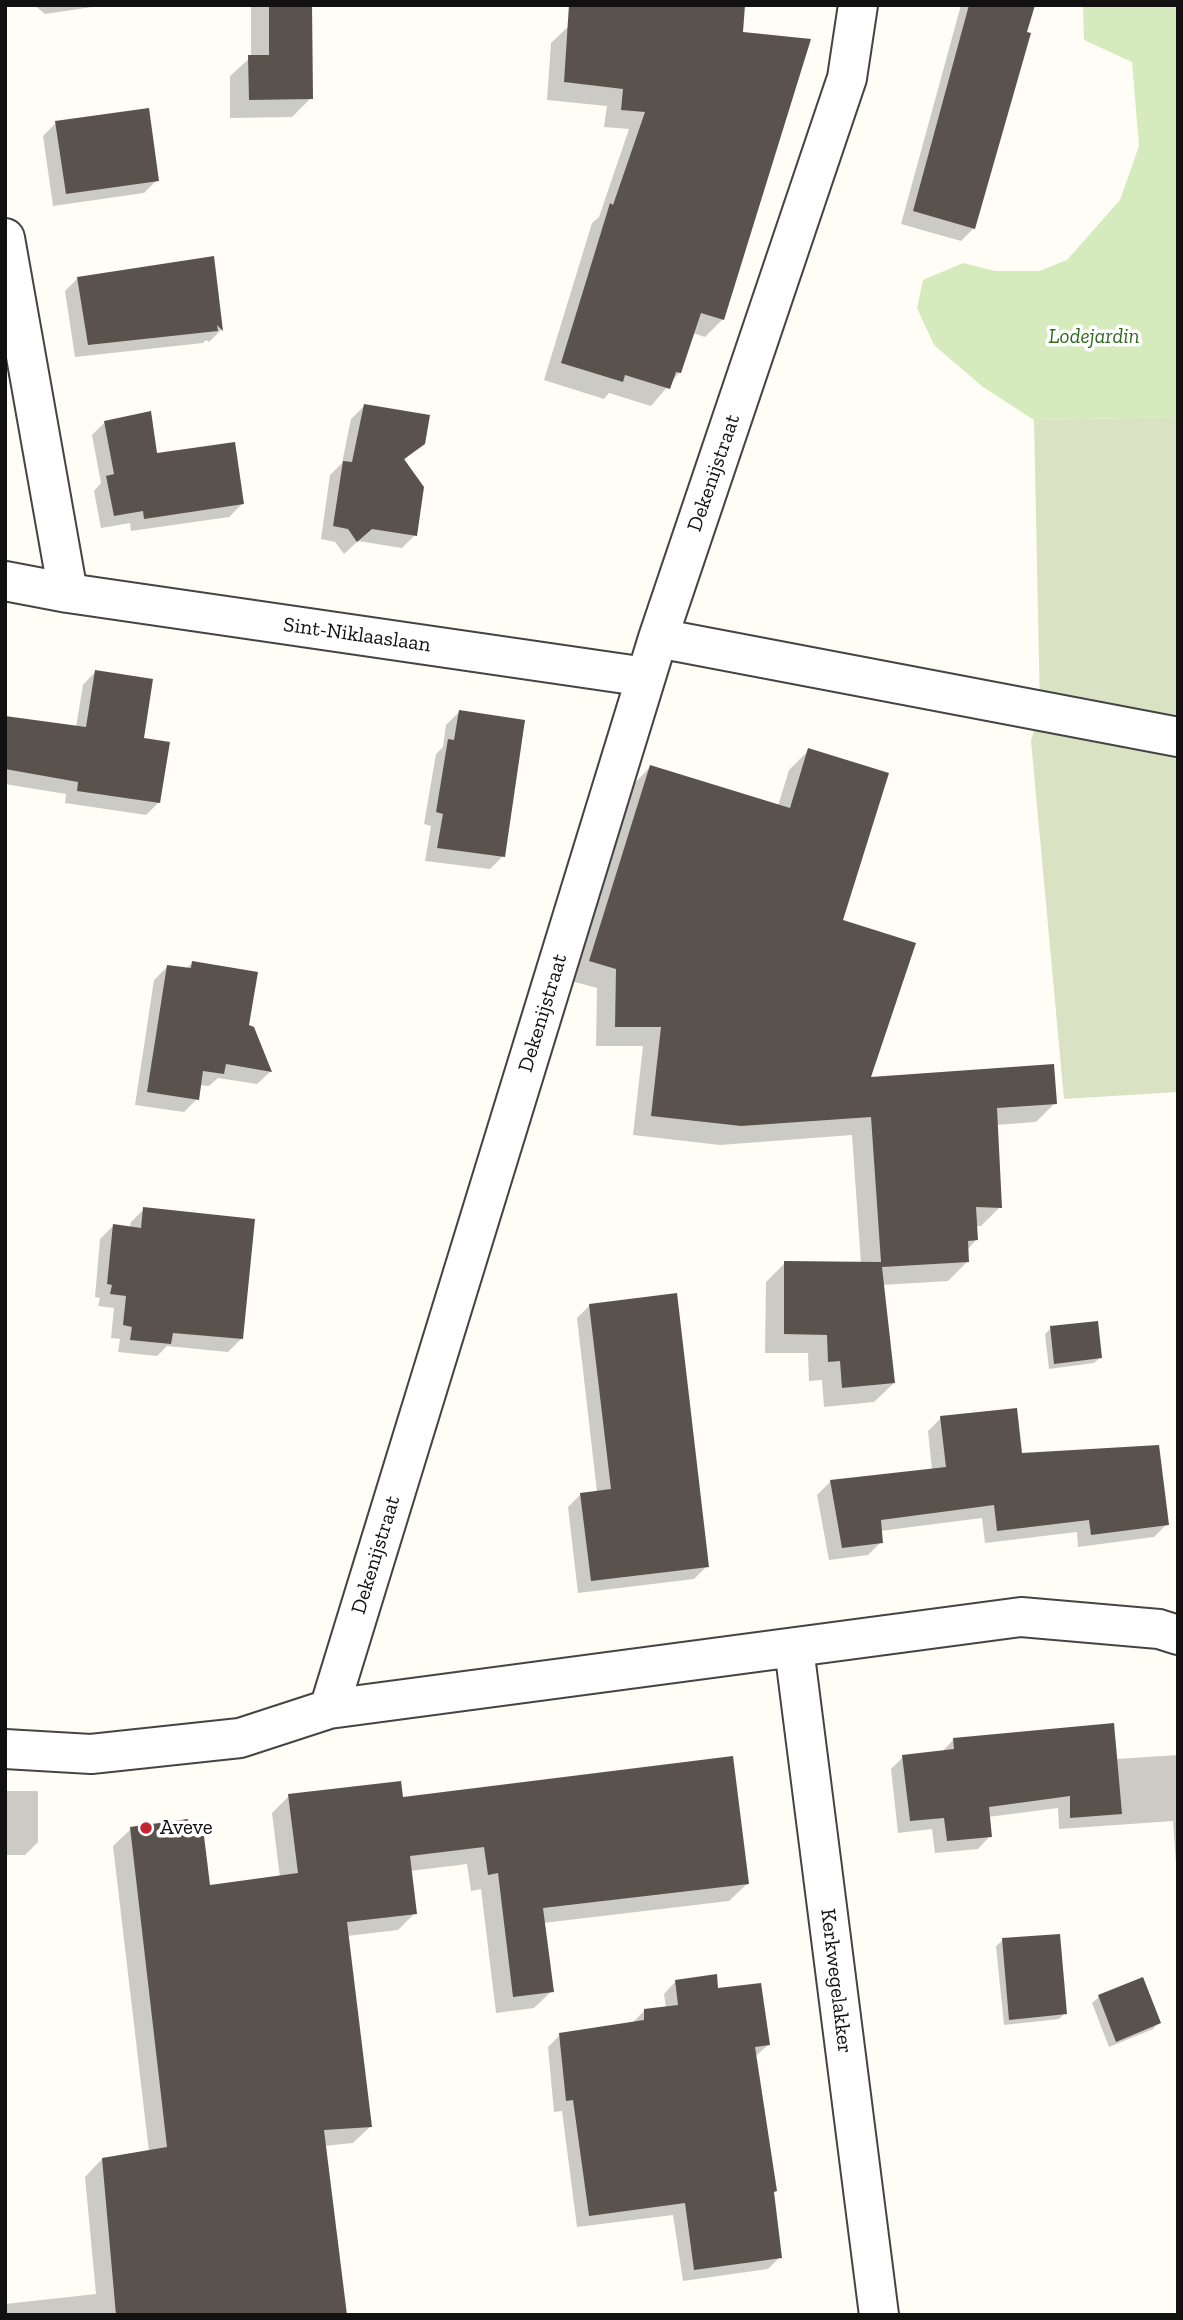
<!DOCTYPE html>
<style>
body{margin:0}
#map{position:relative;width:1183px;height:2320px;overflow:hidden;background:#fffdf5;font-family:"Zilla Slab",serif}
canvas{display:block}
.frame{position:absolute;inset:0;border:7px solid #111;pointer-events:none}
</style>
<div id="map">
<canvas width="1183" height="2320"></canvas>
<div class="frame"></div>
</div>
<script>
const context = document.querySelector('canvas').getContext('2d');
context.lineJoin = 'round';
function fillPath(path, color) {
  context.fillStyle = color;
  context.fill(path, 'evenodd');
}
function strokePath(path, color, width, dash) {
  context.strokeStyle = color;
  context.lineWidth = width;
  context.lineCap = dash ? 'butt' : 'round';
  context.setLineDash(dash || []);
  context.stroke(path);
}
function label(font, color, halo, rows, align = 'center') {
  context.font = font + ' "Zilla Slab",serif';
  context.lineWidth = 7;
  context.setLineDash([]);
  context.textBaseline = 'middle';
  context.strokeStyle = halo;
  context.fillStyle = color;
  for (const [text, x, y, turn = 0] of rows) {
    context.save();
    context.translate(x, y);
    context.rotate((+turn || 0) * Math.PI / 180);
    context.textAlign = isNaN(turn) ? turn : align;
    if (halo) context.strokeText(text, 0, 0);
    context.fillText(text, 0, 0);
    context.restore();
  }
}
fillPath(new Path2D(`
 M 1083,5 L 1178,5 L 1178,417 L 1034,420 L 983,387 L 934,345 L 917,308 L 923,280 L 963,263 L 995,271 L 1039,271 L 1067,260 L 1120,200 L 1139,146 L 1132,62 L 1084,40 Z`), '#d5ebbd');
fillPath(new Path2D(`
 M 1178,417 L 1178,1092 L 1064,1099 L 1031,741 L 1040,710 L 1034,420 Z`), '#d9e3c4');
fillPath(new Path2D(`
 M 34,5 L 106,5 L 45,14 Z
 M 251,5 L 310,5 L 311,98 L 292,117 L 230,118 L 230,76 L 251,57 Z
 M 961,5 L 1033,5 L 974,228 L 961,241 L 901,224 Z
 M 569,26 L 626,29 L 723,319 L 705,337 L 693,333 L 680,372 L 651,406 L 609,393 L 604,399 L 544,380 L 592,223 L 599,217 L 629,129 L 604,127 L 607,106 L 547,100 L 551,43 Z
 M 56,123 L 157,180 L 144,193 L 53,206 L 43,136 Z
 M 212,258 L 221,330 L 209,342 L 206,340 L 203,343 L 75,357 L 65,291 L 78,278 Z
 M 364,406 L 424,443 L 403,461 L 415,535 L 402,548 L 358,541 L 344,554 L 335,542 L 321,539 L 330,475 L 342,463 L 351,419 Z
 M 105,422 L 156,455 L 242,504 L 229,517 L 131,531 L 130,523 L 101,528 L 94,491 L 101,483 L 92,435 Z
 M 95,672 L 142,739 L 159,802 L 146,815 L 65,803 L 66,794 L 5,784 L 5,718 L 76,727 L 83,685 Z
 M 459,712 L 503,856 L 490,869 L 425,861 L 431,826 L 424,824 L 436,754 L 443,747 L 446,725 Z
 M 809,750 L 869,1079 L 1055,1103 L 1036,1122 L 996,1125 L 1000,1207 L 981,1226 L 976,1226 L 976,1240 L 967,1250 L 967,1262 L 948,1281 L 882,1285 L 894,1383 L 874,1402 L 824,1407 L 822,1380 L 809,1381 L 808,1353 L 765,1353 L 766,1282 L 785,1263 L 861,1264 L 852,1135 L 720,1145 L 633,1135 L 643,1046 L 596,1046 L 597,988 L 571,981 L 631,787 L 650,767 L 778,806 L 789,770 Z
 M 192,963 L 247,1026 L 253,1028 L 270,1072 L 257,1084 L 218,1078 L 209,1086 L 199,1085 L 197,1099 L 184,1112 L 135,1105 L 154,980 L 167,967 L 186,969 Z
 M 144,1209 L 241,1339 L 228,1352 L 167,1346 L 157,1356 L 118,1352 L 120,1339 L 111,1338 L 114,1308 L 98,1306 L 100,1298 L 95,1297 L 100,1239 L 113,1226 L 130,1228 L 131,1222 Z
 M 590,1305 L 707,1566 L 694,1579 L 578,1593 L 568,1507 L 581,1494 L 597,1492 L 577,1318 Z
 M 1051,1328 L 1101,1357 L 1094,1363 L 1049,1369 L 1045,1334 Z
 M 941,1418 L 1020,1455 L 1167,1524 L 1154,1537 L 1078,1547 L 1077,1532 L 985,1543 L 982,1518 L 880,1531 L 881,1542 L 868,1555 L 829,1560 L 817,1495 L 830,1482 L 932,1470 L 928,1431 Z
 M 954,1739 L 1115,1759 L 1178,1755 L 1178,1891 L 1173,1821 L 1059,1829 L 1058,1808 L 988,1817 L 990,1836 L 978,1849 L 935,1853 L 932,1829 L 898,1833 L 891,1769 L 903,1757 L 942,1752 Z
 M 5,1791 L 38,1791 L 38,1842 L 25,1855 L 5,1855 Z
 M 289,1796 L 401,1798 L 747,1884 L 729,1901 L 543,1923 L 552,1991 L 534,2008 L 496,2013 L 481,1889 L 471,1891 L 467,1864 L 410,1871 L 415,1913 L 398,1930 L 347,1936 L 371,2126 L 353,2143 L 324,2146 L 344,2315 L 5,2315 L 5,2304 L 96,2294 L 85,2177 L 102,2159 L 149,2152 L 113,1846 L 131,1829 L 189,1838 L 208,1887 L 280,1878 L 272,1813 Z
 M 1003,1940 L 1065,2013 L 1059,2019 L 1004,2025 L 996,1946 Z
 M 1142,1979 L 1159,2022 L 1153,2029 L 1109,2047 L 1092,2003 L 1099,1997 Z
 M 676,1981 L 769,2044 L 756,2056 L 780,2257 L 768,2269 L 683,2281 L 673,2215 L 577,2227 L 562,2111 L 554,2112 L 548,2047 L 560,2035 L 632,2023 L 644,2011 L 666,2008 L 664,1994 Z`), '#0003');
fillPath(new Path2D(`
 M 269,5 L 312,5 L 313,99 L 249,100 L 248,55 L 269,55 Z
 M 569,5 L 745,5 L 743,32 L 811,39 L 724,320 L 701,313 L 681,373 L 676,372 L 670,389 L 625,375 L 623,382 L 561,363 L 610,203 L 613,205 L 645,112 L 621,110 L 623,89 L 564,82 Z
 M 969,5 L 1035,5 L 1027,32 L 1031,33 L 975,229 L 913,211 Z
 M 149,108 L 159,181 L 66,194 L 55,121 Z
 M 214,256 L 223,331 L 217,325 L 218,331 L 88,345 L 77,277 Z
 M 364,404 L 430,415 L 425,444 L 404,459 L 424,487 L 417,536 L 372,529 L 357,542 L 348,529 L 333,526 L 343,461 L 352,462 Z
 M 151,411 L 157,453 L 235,442 L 244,504 L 144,519 L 143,511 L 114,516 L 106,476 L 114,474 L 104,421 Z
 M 95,670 L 153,679 L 144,738 L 170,742 L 160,803 L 77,791 L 78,782 L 5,769 L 5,716 L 86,727 Z
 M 459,710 L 525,720 L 505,857 L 437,848 L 443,814 L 436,812 L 448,739 L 454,740 Z
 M 808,748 L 889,773 L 843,920 L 916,943 L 871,1077 L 1054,1064 L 1057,1104 L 997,1108 L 1002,1208 L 976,1207 L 978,1240 L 968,1241 L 969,1262 L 882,1267 L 895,1383 L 842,1388 L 840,1361 L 828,1362 L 827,1335 L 784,1334 L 784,1261 L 881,1262 L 871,1117 L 741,1126 L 651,1116 L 661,1027 L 615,1027 L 616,969 L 589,961 L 650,765 L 790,808 Z
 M 192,961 L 258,972 L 249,1025 L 254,1027 L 272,1072 L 226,1064 L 224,1074 L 203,1071 L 199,1100 L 147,1092 L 167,965 L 191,968 Z
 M 143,1207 L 255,1219 L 243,1339 L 173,1333 L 171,1344 L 130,1340 L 132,1327 L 123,1325 L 126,1296 L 110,1294 L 112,1285 L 107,1284 L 113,1224 L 141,1228 Z
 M 677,1293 L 709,1567 L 591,1581 L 580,1493 L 611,1489 L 589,1304 Z
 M 1098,1321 L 1102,1358 L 1054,1364 L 1050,1326 Z
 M 1017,1408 L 1022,1453 L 1159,1445 L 1169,1525 L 1091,1535 L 1089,1520 L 997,1531 L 994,1505 L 881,1520 L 883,1543 L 842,1548 L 830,1480 L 946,1467 L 940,1416 Z
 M 1114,1723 L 1122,1814 L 1070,1818 L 1070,1796 L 989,1807 L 992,1837 L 947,1841 L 944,1818 L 910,1821 L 902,1755 L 954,1749 L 953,1738 Z
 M 733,1756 L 749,1884 L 543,1908 L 554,1992 L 513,1997 L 498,1873 L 488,1875 L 484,1847 L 410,1856 L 417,1914 L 347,1922 L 372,2127 L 324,2130 L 347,2315 L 116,2315 L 102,2158 L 167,2147 L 130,1827 L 188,1819 L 190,1836 L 204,1836 L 210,1885 L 298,1873 L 288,1794 L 401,1781 L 403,1797 Z
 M 1060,1934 L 1067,2014 L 1009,2020 L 1002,1938 Z
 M 717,1974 L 718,1988 L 761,1983 L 770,2045 L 755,2047 L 777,2191 L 774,2192 L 782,2258 L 694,2270 L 685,2203 L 589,2216 L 573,2100 L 566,2101 L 559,2033 L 644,2020 L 644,2009 L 678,2005 L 675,1980 Z
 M 1143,1977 L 1161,2023 L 1116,2042 L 1098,1995 Z`), '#5a524d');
const minor = new Path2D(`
 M 5,238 L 68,593
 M 5,581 L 68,593 L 646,677
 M 658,638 L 1178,737
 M 794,1648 L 879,2315
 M 329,1709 L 658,638 L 847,78 L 858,5
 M 5,1749 L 91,1754 L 240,1738 L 329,1709 L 1021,1617 L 1159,1629 L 1178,1635`);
strokePath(minor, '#444', 42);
strokePath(minor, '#fff', 38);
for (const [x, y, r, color] of [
 [146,1828,7,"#c4262e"]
]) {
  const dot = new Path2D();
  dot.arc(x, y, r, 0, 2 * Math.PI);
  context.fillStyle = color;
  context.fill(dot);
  strokePath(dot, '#fff', 2.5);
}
label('italic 21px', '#2f6b1f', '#fff', [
 ["Lodejardin",1094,337]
]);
label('21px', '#111', '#fff', [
 ["Dekenijstraat",714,473,-71],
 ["Sint-Niklaaslaan",357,635,8],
 ["Dekenijstraat",543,1013,-73],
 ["Dekenijstraat",376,1555,-73],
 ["Kerkwegelakker",836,1981,83]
]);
label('21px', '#111', '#fff', [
 ["Aveve",160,1828]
], 'left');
</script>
